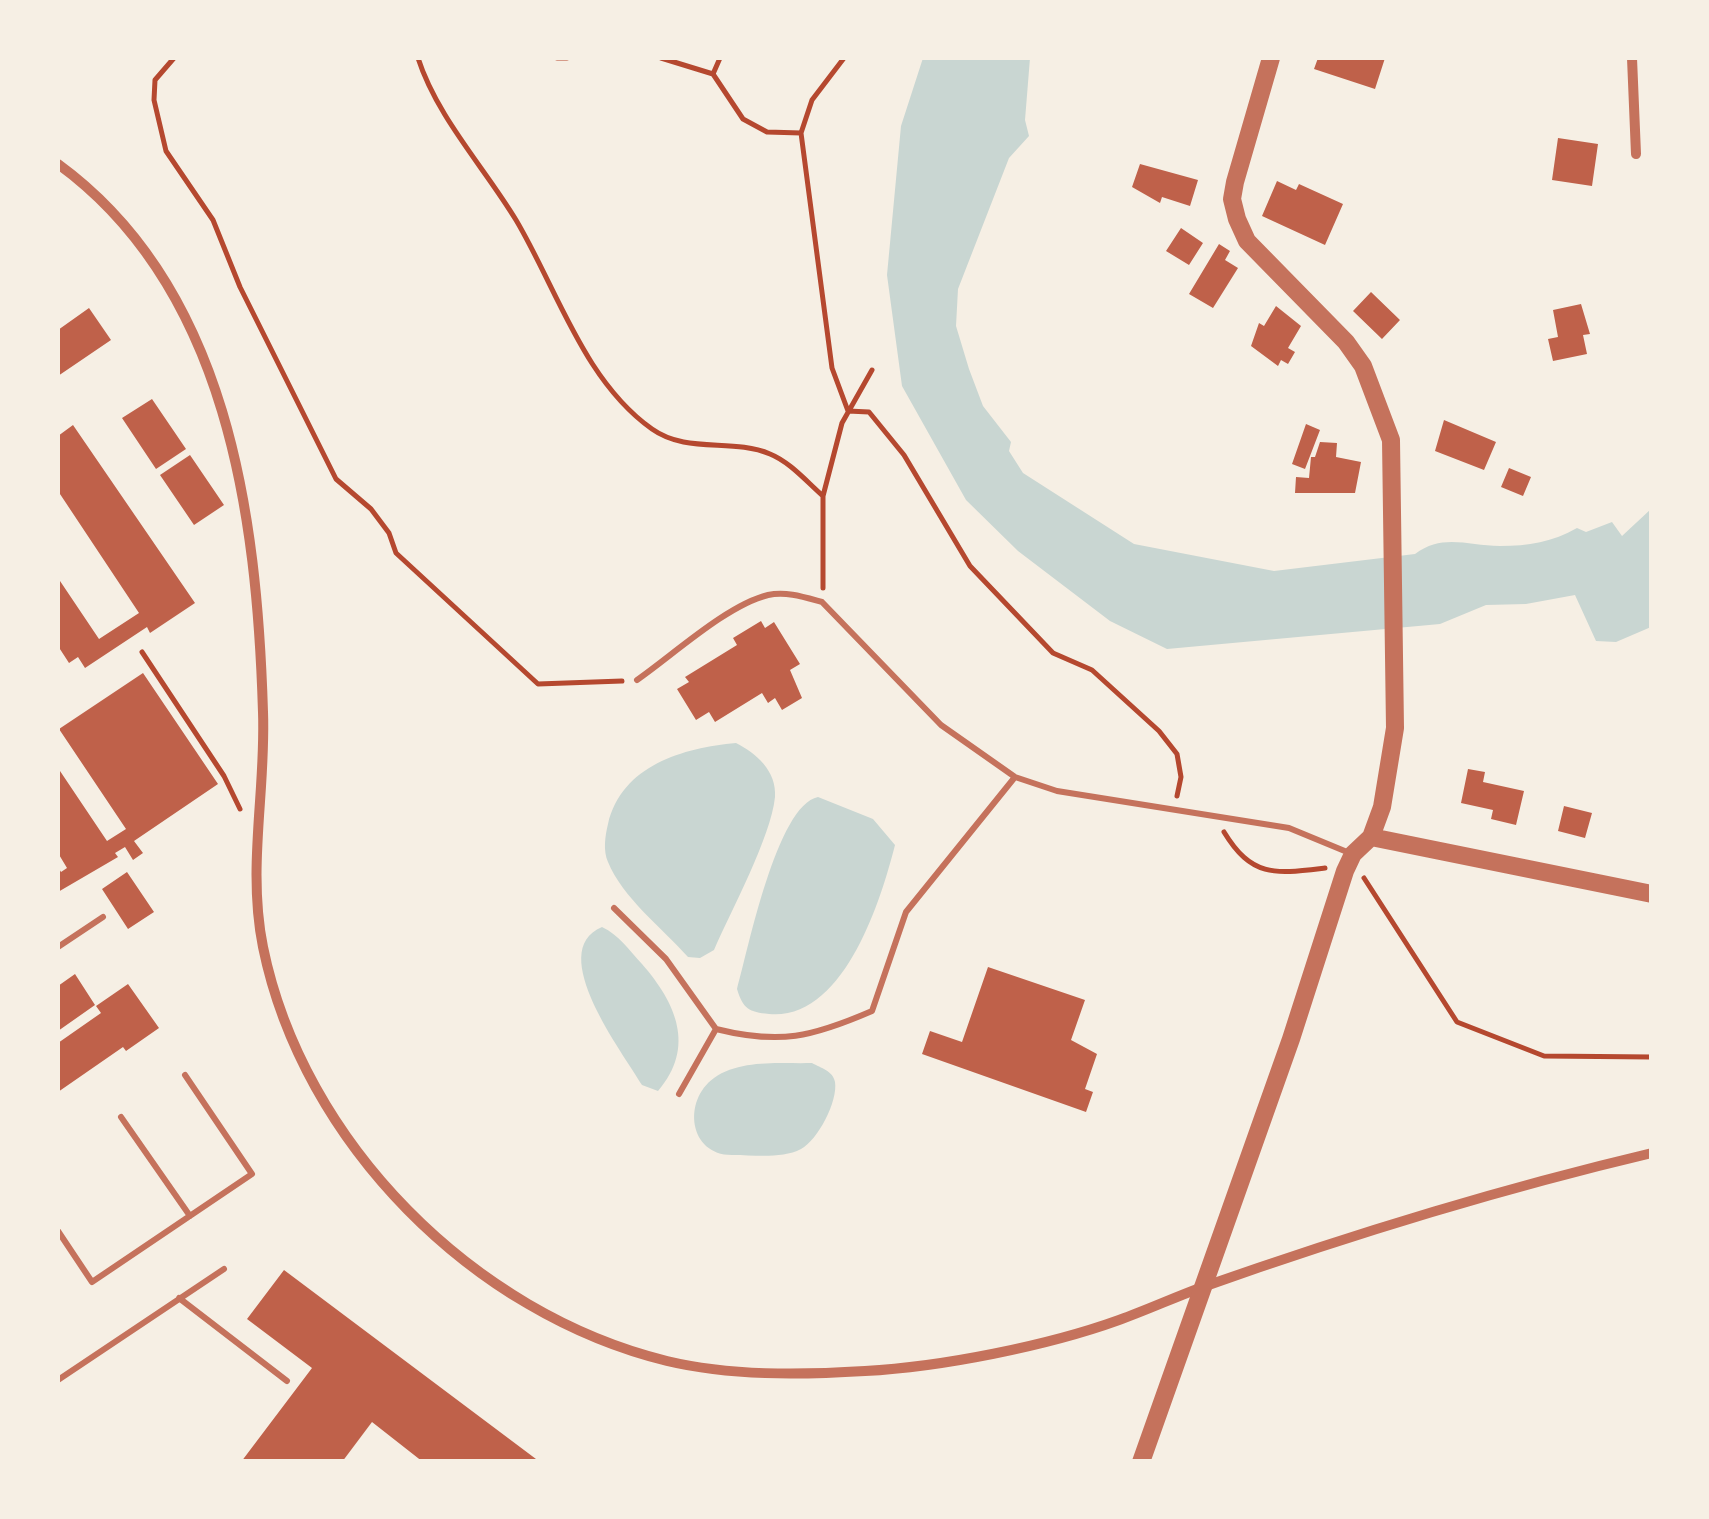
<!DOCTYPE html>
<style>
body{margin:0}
#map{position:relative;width:1709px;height:1519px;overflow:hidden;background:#f6efe4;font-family:"Open Sans",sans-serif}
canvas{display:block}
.frame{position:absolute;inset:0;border:60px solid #f6efe4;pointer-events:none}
</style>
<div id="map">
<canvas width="1709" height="1519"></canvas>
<div class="frame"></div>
</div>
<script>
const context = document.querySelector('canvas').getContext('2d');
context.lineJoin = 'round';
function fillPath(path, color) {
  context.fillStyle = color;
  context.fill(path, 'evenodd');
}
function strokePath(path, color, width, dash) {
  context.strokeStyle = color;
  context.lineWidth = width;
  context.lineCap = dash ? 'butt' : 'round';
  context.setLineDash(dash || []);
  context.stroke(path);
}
fillPath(new Path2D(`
 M 923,58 L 1030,58 L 1025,120 L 1029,136 L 1009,158 L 958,289 L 956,326 L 969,369 L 983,406 L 1011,442 L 1009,451 L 1023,473 L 1134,544 L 1274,571 L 1415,554 C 1443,533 1468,546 1500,546 C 1528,546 1553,542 1577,528 L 1586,532 L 1612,522 L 1622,536 L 1651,509 L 1651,627 L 1616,642 L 1596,641 L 1575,595 L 1526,604 L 1486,605 L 1440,624 L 1167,649 L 1110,621 L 1018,551 L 966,500 L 902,386 L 887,275 L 901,126 Z
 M 736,743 C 756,753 777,771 775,797 C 771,837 731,911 714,950 L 700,958 L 688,957 C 663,929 622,897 608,862 C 603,851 605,836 608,824 C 622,765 683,748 736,743 Z
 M 818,797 L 873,819 L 895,845 C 881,900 844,1021 769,1014 C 749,1012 743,1009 737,989 C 748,950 777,805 818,797 Z
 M 602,927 C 619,935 629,950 642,964 C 676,1003 696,1047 658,1091 L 642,1085 C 624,1054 544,951 602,927 Z
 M 812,1063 C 821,1068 833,1071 835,1082 C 838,1101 818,1140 801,1149 C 782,1159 754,1155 733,1155 C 689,1156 682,1101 714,1078 C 741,1059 781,1064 812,1063 Z`), '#c9d6d2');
fillPath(new Path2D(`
 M 1318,58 L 1385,58 L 1375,89 L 1314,69 Z
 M 1558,138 L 1598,144 L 1592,186 L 1552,180 Z
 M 1140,164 L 1198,180 L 1190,206 L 1162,197 L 1160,203 L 1132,187 Z
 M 1277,181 L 1296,190 L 1299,184 L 1343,204 L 1325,245 L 1262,216 Z
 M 1181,228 L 1203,243 L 1189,265 L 1166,251 Z
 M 1219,244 L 1230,251 L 1225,260 L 1238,268 L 1213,308 L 1189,294 Z
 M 1371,292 L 1400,320 L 1382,339 L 1353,311 Z
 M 1581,304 L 1590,334 L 1583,335 L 1587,354 L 1553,361 L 1548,339 L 1558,337 L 1553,310 Z
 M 1276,306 L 1301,326 L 1288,348 L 1295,352 L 1288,364 L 1281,360 L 1278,366 L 1251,346 L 1259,323 L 1264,326 Z
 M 89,308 L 111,340 L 58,376 L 58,330 Z
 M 152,399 L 186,449 L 156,469 L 122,418 Z
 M 1444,420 L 1496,442 L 1484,470 L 1435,451 Z
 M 1306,424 L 1320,430 L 1305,469 L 1292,464 Z
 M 73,425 L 195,603 L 150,633 L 147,627 L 85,668 L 78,657 L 69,663 L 58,646 L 58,578 L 99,639 L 139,613 L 58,491 L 58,436 Z
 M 1320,442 L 1337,443 L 1336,457 L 1361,462 L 1355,493 L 1295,493 L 1296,477 L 1309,478 L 1311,457 L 1315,457 Z
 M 190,455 L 224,505 L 194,525 L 160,475 Z
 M 1509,468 L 1531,477 L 1523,496 L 1501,487 Z
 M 761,621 L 765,628 L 774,622 L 800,664 L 790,670 L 802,698 L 782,710 L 775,698 L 768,703 L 762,693 L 715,722 L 709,712 L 696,720 L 677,689 L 689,682 L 685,677 L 737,645 L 733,638 Z
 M 143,673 L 218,784 L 134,841 L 143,853 L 133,860 L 125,847 L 115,853 L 118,857 L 58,892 L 58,867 L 61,872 L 67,868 L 58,853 L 58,768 L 107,841 L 126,829 L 59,729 Z
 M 1468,769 L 1485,772 L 1483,782 L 1524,791 L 1516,825 L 1491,819 L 1493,810 L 1461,803 Z
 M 1564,806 L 1592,813 L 1585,838 L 1558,831 Z
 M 127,872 L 154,912 L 128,929 L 102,889 Z
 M 988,967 L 1085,1000 L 1071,1040 L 1097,1054 L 1085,1089 L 1093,1092 L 1086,1112 L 922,1054 L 930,1031 L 962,1042 Z
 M 75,974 L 95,1005 L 58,1031 L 58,986 Z
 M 128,984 L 159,1028 L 126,1051 L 123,1047 L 58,1092 L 58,1043 L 101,1013 L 96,1006 Z
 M 284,1270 L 540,1462 L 423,1462 L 372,1422 L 342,1462 L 241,1462 L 312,1368 L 247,1319 Z`), '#bf614a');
strokePath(new Path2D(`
 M 174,58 L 155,80 L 154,100 L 166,151 L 213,220 L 240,287 L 336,479 L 371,509 L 389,533 L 396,553 L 538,684 L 622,681
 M 418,58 C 437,117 484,167 516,220 C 557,289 584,381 652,429 C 687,454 732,438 770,454 C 790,462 807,482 823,496 L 842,423 L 872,370
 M 557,58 L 567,58
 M 661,58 L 713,74 L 743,119 L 767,132 L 801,133
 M 844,58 L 812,100 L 801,133 L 832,368 L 848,411
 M 713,74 L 720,58
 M 848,411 L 869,412 L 904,455 L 970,566 L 1053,653 L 1092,670 L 1159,731 L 1177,754 L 1181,777 L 1177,796
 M 823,588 L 823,496
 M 142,652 L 224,776 L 240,809
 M 1224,832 C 1252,878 1275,874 1325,868
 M 1364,878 L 1457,1022 L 1544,1056 L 1652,1057`), '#b5482f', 5);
strokePath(new Path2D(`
 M 637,680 C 673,655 727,605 768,595 C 786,591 804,597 822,602 L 941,725 L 1015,777 L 1057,791 L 1289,828 L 1352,854
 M 614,908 L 666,959 L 716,1029 C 780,1045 812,1037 872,1011 L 906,912 L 1015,777
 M 58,947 L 103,917
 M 679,1094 L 716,1029
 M 121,1117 L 190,1216
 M 58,1231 L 92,1282 L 252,1174 L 185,1075
 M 179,1298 L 287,1381
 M 58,1380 L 224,1269`), '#c5725c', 6);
strokePath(new Path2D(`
 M 1632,58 L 1636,154
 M 58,164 C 228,288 257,516 263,712 C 266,791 247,868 263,947 C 303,1143 474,1314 667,1361 C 730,1376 800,1375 865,1371 C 941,1367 1047,1346 1119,1320 C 1147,1310 1173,1298 1200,1288 C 1347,1236 1500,1189 1652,1153`), '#c5725c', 10);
strokePath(new Path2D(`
 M 1371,837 L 1652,894
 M 1141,1462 L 1291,1039 L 1345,871 L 1353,854 L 1371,837 L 1382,807 L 1395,728 L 1391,440 L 1363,366 L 1346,342 L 1247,241 L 1237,219 L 1232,199 L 1235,182 L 1271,58`), '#c5725c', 18);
</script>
